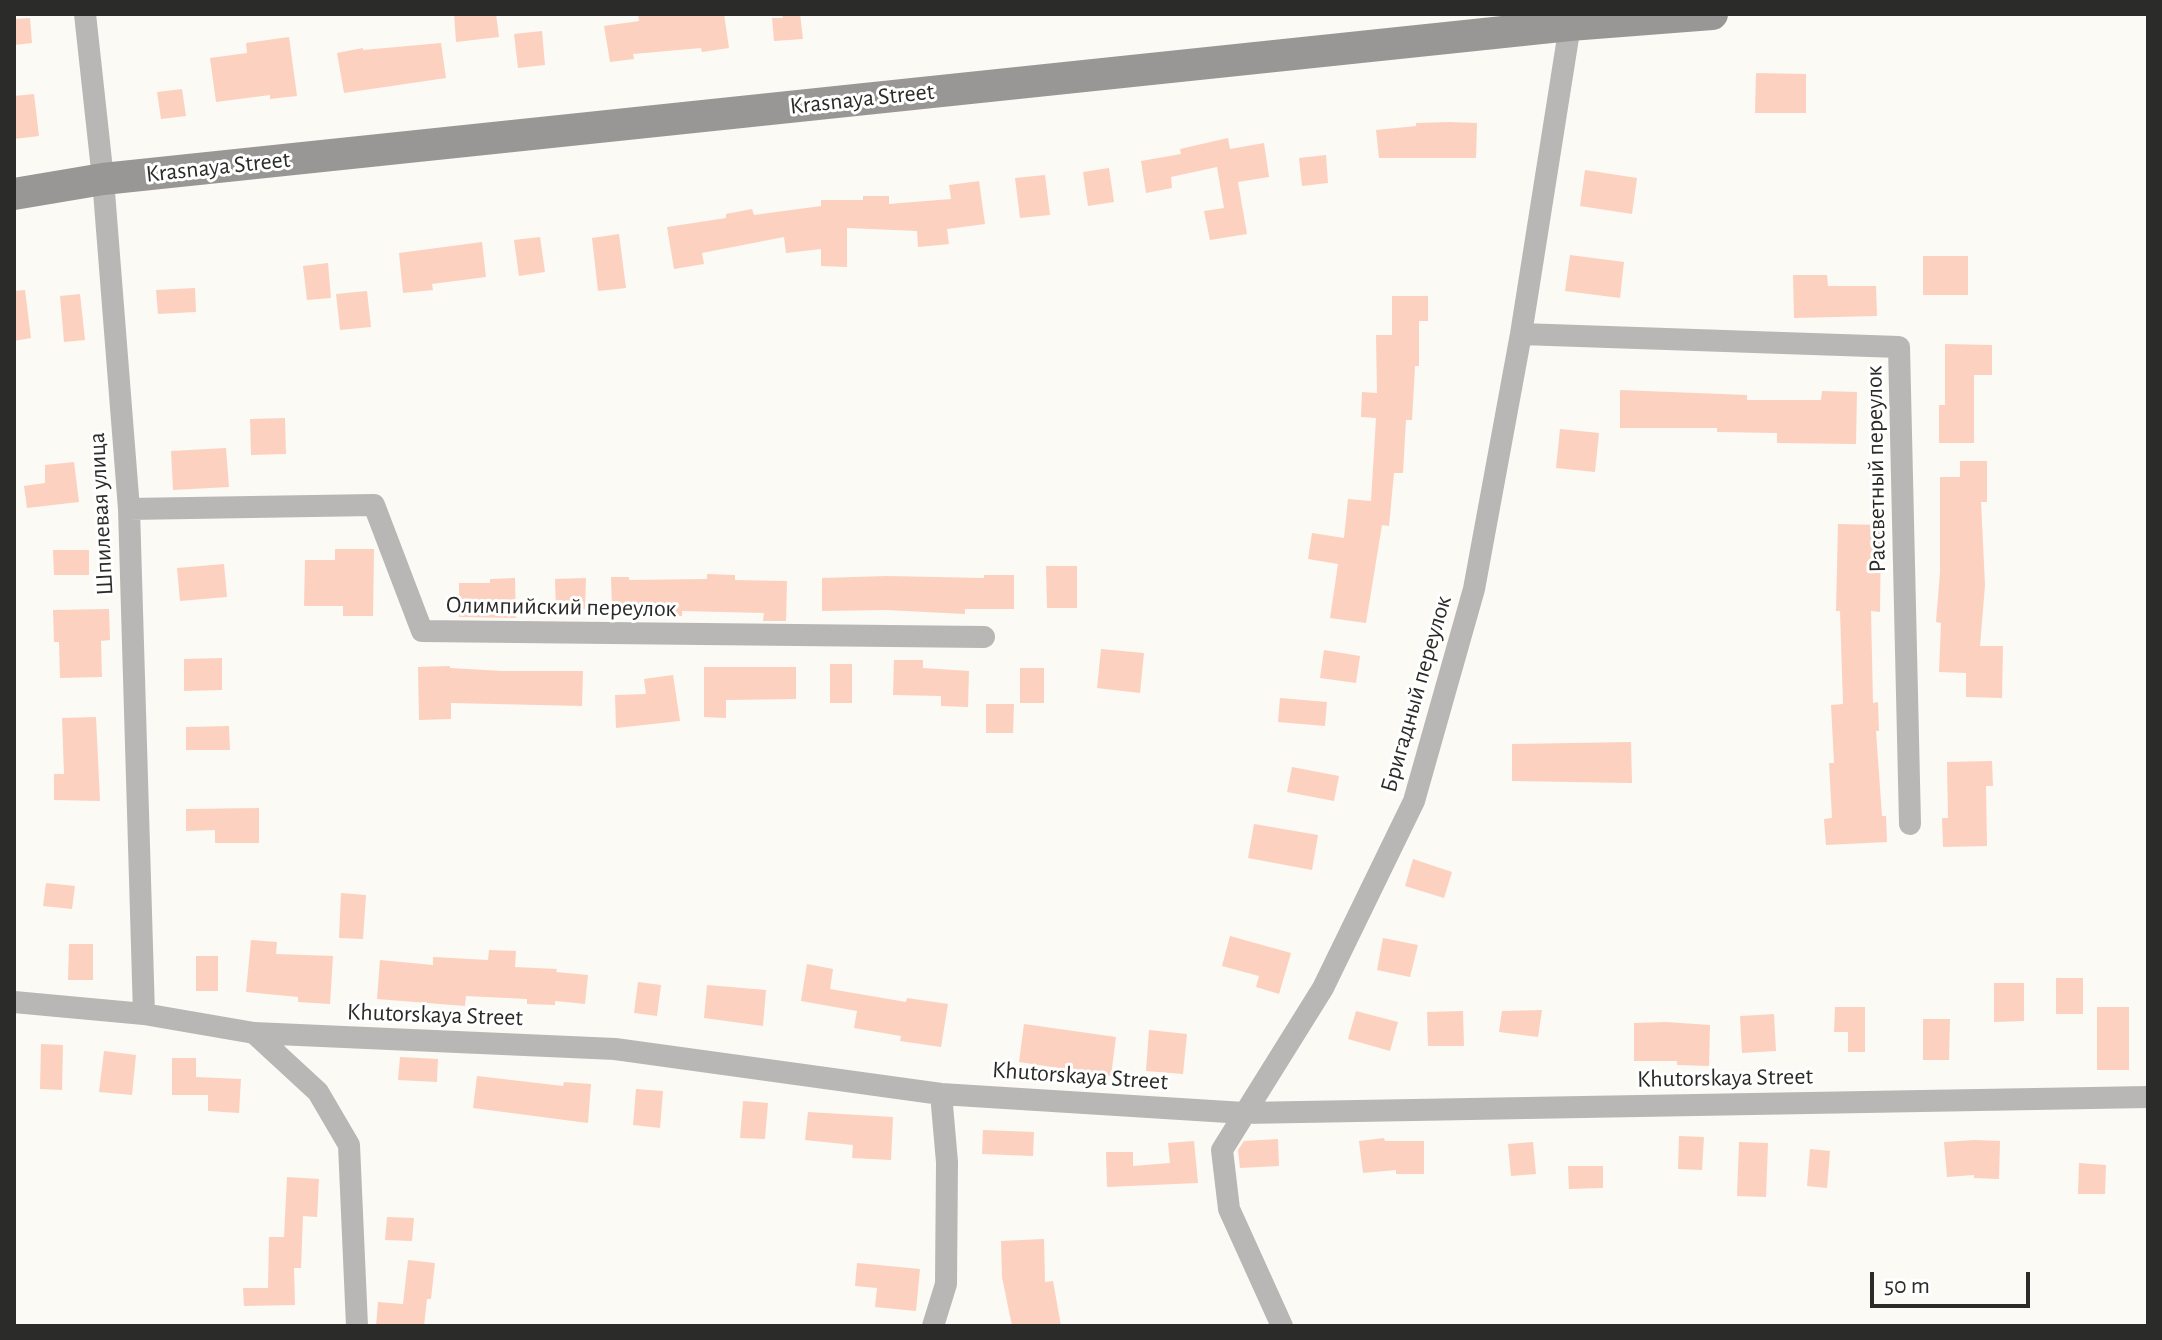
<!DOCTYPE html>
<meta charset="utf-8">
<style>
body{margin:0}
#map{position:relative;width:2162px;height:1340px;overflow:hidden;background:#fbfaf5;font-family:"Alegreya Sans",sans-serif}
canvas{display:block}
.frame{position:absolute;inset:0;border:16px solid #2b2b29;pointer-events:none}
.scale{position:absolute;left:1870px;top:1272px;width:160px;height:36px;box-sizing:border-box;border:4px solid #2b2b29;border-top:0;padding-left:10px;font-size:24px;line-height:28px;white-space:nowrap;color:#2b2b29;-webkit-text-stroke:6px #fff;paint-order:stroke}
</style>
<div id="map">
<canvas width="2162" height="1340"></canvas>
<div class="frame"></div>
<div class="scale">50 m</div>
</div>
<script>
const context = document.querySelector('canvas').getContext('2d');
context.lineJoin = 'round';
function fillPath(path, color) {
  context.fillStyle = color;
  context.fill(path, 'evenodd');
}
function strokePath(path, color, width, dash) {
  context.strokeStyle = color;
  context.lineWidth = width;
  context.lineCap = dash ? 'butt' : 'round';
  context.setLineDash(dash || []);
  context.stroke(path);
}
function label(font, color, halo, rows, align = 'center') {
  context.font = font + ' "Alegreya Sans",sans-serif';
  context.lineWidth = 6;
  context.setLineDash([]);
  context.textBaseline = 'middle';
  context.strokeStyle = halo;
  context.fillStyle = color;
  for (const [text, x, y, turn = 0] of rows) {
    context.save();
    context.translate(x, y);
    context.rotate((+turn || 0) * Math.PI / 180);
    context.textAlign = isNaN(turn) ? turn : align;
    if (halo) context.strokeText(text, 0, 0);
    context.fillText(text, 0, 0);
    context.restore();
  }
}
fillPath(new Path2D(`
 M 454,14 L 496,14 L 499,37 L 456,42 Z
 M 638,14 L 724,14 L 729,48 L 702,52 L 701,48 L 633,54 L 634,59 L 610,62 L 604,26 L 639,21 Z
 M 782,14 L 800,14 L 803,39 L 774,41 L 772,18 L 783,18 Z
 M 30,18 L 32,43 L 14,45 L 14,19 Z
 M 542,31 L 545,65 L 518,68 L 514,34 Z
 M 289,37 L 297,96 L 270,99 L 270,95 L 216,102 L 210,58 L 247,53 L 246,43 Z
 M 441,43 L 446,78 L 344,93 L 337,53 L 363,48 L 363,50 Z
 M 1756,73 L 1806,74 L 1806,113 L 1755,113 Z
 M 182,89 L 186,116 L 161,119 L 157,92 Z
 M 34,94 L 39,136 L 14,139 L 14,96 Z
 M 1449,122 L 1477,123 L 1476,158 L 1379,158 L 1376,130 L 1416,126 L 1416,123 Z
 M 1228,138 L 1230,149 L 1264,143 L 1269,177 L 1238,182 L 1247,234 L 1210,240 L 1204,211 L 1224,208 L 1217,167 L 1171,177 L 1172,188 L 1146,193 L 1141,161 L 1181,154 L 1180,149 Z
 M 1326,155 L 1328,183 L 1302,186 L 1299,158 Z
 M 1109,168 L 1114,202 L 1088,206 L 1083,172 Z
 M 1585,170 L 1637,178 L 1632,214 L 1580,206 Z
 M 1045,175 L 1050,215 L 1020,218 L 1015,178 Z
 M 979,181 L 985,224 L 947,229 L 949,244 L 918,247 L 917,231 L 847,228 L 847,267 L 821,266 L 821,249 L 786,253 L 784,237 L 702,253 L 704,264 L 674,269 L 667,227 L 726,218 L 726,214 L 752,209 L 754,215 L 821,206 L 821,200 L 863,200 L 863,196 L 889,196 L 889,204 L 951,199 L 949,185 Z
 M 619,234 L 626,288 L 598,291 L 592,238 Z
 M 540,237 L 545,272 L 519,276 L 514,240 Z
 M 482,242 L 486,277 L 432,284 L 433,290 L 403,293 L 399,253 Z
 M 1570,255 L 1624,262 L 1620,298 L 1565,291 Z
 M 1923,256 L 1968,256 L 1968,295 L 1923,295 Z
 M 328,263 L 331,298 L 307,300 L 303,266 Z
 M 1793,275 L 1827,275 L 1828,286 L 1876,286 L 1877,316 L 1794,318 Z
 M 195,288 L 196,312 L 158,314 L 156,290 Z
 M 25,290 L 31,338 L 14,341 L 14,291 Z
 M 367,291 L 371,327 L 340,330 L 336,294 Z
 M 80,294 L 85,340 L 64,342 L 60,296 Z
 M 1392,296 L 1428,296 L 1428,321 L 1419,321 L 1419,366 L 1415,366 L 1412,420 L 1406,420 L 1403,473 L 1394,473 L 1389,526 L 1382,525 L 1366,623 L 1330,618 L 1338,564 L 1308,559 L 1312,533 L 1344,538 L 1348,499 L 1371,501 L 1376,418 L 1361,417 L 1362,392 L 1377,393 L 1376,335 L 1392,335 Z
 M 1945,344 L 1992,345 L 1992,375 L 1974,375 L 1974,443 L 1939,443 L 1939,405 L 1945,405 Z
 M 1620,390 L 1747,395 L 1747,400 L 1821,400 L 1822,391 L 1857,392 L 1856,444 L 1777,443 L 1777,433 L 1717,432 L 1717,428 L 1620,428 Z
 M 285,418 L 286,454 L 251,455 L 250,419 Z
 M 1560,429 L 1599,433 L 1595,472 L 1556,468 Z
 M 226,448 L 229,487 L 173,490 L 171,451 Z
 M 1960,461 L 1987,461 L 1987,502 L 1981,502 L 1985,585 L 1980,646 L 2003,646 L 2002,698 L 1966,697 L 1966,673 L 1939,672 L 1941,623 L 1936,622 L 1940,572 L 1940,477 L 1960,477 Z
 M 74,462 L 79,502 L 27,508 L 24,486 L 45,483 L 45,465 Z
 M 1838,524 L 1881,525 L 1880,612 L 1871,611 L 1873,703 L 1878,702 L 1879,731 L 1876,731 L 1882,816 L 1886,816 L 1887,842 L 1826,845 L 1824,819 L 1832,818 L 1829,763 L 1834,763 L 1831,705 L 1843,704 L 1840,611 L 1836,611 Z
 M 335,549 L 374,549 L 373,616 L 343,616 L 343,606 L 304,606 L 305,560 L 335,560 Z
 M 53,550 L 89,550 L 89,575 L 54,575 Z
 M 224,564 L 227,597 L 180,601 L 177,568 Z
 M 1046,566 L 1077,566 L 1077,608 L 1047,608 Z
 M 707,574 L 735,575 L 735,580 L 787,581 L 786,621 L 763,621 L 764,613 L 682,611 L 682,616 L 652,616 L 652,608 L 612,609 L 611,577 L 629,577 L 629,580 L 707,579 Z
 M 984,575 L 1014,575 L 1014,609 L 965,609 L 965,614 L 886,610 L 822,611 L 822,578 L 887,576 L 984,578 Z
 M 515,578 L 516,618 L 459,617 L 459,583 L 490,583 L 490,579 Z
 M 586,578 L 585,609 L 556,612 L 555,579 Z
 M 109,609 L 110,640 L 101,641 L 102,677 L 60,678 L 59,642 L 54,642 L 53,610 Z
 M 1101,649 L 1144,653 L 1140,693 L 1097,688 Z
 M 1324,650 L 1360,656 L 1356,683 L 1320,678 Z
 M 222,658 L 222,690 L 184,691 L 184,659 Z
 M 894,660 L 923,660 L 923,668 L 969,671 L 968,707 L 941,706 L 941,696 L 893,695 Z
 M 830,664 L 852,664 L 852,703 L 830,703 Z
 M 450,666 L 450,668 L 503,671 L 583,671 L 582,706 L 451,703 L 451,719 L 419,720 L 418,667 Z
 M 704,667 L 796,667 L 796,699 L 726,700 L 726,718 L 704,717 Z
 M 1020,668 L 1044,668 L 1044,703 L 1020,703 Z
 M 673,675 L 680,721 L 616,728 L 615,695 L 646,694 L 644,679 Z
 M 1280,698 L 1327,702 L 1325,726 L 1278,722 Z
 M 986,704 L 1014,704 L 1013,733 L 986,733 Z
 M 96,717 L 100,801 L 54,800 L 54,774 L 64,774 L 62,718 Z
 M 229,726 L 230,750 L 186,750 L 186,727 Z
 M 1631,742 L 1632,783 L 1512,781 L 1512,744 Z
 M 1992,761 L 1993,786 L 1986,786 L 1987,846 L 1943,847 L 1942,818 L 1948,818 L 1947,762 Z
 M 1292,767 L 1339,776 L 1334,801 L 1287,792 Z
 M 259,808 L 259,843 L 215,843 L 215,830 L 186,831 L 186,809 Z
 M 1254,824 L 1318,835 L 1312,870 L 1248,858 Z
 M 1413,859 L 1452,872 L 1444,898 L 1405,886 Z
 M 46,883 L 75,886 L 72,909 L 43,906 Z
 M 341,893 L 366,895 L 363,939 L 339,938 Z
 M 1230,936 L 1291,953 L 1279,994 L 1256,987 L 1259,976 L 1222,966 Z
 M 1383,938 L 1418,945 L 1410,977 L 1377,970 Z
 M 251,940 L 277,942 L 276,954 L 333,956 L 330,1004 L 298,1002 L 298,997 L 246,992 Z
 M 69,944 L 93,944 L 93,980 L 68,980 Z
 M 489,950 L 516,951 L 515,967 L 557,969 L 556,972 L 588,975 L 585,1004 L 555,1001 L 555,1005 L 527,1004 L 527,999 L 466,996 L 465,1006 L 377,999 L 380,960 L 433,965 L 433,957 L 488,960 Z
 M 196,956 L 218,956 L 218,991 L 196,991 Z
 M 807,964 L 833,969 L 830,989 L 906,1002 L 907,998 L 948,1004 L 941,1047 L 900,1041 L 901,1036 L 854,1028 L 857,1011 L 801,1001 Z
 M 2056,978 L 2083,978 L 2083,1014 L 2056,1014 Z
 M 638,982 L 661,985 L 657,1016 L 634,1013 Z
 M 1994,983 L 2024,983 L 2024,1021 L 1994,1022 Z
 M 707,985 L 766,990 L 763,1026 L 704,1018 Z
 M 1835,1007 L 1865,1007 L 1865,1052 L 1848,1052 L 1848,1032 L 1834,1032 Z
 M 2097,1007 L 2129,1007 L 2129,1070 L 2097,1070 Z
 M 1542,1010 L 1538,1037 L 1499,1032 L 1502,1011 Z
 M 1356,1011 L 1398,1022 L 1390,1051 L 1348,1039 Z
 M 1463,1011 L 1464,1046 L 1428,1046 L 1427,1012 Z
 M 1774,1014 L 1776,1051 L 1742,1053 L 1740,1016 Z
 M 1923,1019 L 1950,1019 L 1949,1060 L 1923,1060 Z
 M 1666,1022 L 1710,1025 L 1709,1066 L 1677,1065 L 1677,1061 L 1634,1061 L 1634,1023 Z
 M 1024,1024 L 1116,1037 L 1111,1076 L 1019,1062 Z
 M 1149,1030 L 1187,1034 L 1183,1074 L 1146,1071 Z
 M 41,1044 L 63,1045 L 62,1090 L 40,1089 Z
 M 104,1051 L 136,1055 L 132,1095 L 99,1092 Z
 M 400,1057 L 438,1059 L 437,1082 L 398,1080 Z
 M 172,1058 L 196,1058 L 196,1077 L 241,1079 L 239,1113 L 208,1111 L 208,1095 L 172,1095 Z
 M 477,1076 L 563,1086 L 564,1082 L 591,1084 L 588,1123 L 473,1108 Z
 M 636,1089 L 663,1091 L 660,1128 L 633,1125 Z
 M 743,1101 L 768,1103 L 765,1139 L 740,1138 Z
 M 808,1112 L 893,1117 L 891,1160 L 852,1158 L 853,1145 L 805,1140 Z
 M 983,1130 L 1034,1132 L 1033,1156 L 982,1154 Z
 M 1679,1136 L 1704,1137 L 1702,1170 L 1678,1169 Z
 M 1384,1138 L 1385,1141 L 1424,1141 L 1424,1174 L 1396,1174 L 1396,1170 L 1363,1173 L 1359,1141 Z
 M 1278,1139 L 1279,1166 L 1240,1168 L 1238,1150 L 1244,1141 Z
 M 1975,1140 L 2000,1141 L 1999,1179 L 1974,1178 L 1974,1175 L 1947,1177 L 1944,1142 Z
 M 1194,1141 L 1198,1183 L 1107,1187 L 1106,1152 L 1133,1152 L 1133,1166 L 1170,1163 L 1168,1143 Z
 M 1533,1142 L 1536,1174 L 1511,1176 L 1508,1144 Z
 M 1739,1142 L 1768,1143 L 1766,1197 L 1737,1196 Z
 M 1810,1149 L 1830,1151 L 1827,1188 L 1807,1186 Z
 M 2079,1163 L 2106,1165 L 2105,1194 L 2078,1194 Z
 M 1568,1166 L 1603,1166 L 1603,1188 L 1569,1189 Z
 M 287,1177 L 319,1179 L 317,1217 L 303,1216 L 301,1268 L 294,1268 L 295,1305 L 244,1306 L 243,1288 L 268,1288 L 269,1237 L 284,1237 Z
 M 387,1217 L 414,1218 L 412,1241 L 385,1240 Z
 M 1044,1239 L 1045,1282 L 1053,1281 L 1061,1326 L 1012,1326 L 1002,1277 L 1001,1241 Z
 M 408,1260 L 435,1263 L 431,1299 L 427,1299 L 424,1326 L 376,1326 L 378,1302 L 403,1304 Z
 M 857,1263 L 920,1269 L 916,1311 L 875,1307 L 877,1288 L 855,1286 Z`), '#fdd1bf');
strokePath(new Path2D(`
 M 85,14 L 103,179 L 129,509 L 144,1014
 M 1521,334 L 1899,347 L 1910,824
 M 129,509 L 374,505 L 422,631 L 984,637
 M 14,1002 L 144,1014 L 254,1033 L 615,1049 L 941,1094 L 1244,1113 L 2148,1097
 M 254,1033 L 318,1092 L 349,1145 L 357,1326
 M 933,1326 L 946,1284 L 947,1162 L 941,1094
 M 1282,1326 L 1229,1209 L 1222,1150 L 1323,988 L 1414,801 L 1474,589 L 1521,334 L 1570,25`), '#b9b7b6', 22);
strokePath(new Path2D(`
 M 14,194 L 103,179 L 1570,25 L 1712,14`), '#999795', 32);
label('24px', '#2b2b29', '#fff', [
 ["Krasnaya Street",862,99,-6],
 ["Krasnaya Street",218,167,-6],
 ["Рассветный переулок",1876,469,-91],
 ["Шпилевая улица",101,514,-93],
 ["Олимпийский переулок",561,607,1],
 ["Бригадный переулок",1416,694,-74],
 ["Khutorskaya Street",435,1015,2],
 ["Khutorskaya Street",1080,1076,4],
 ["Khutorskaya Street",1725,1078,-1]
]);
</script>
